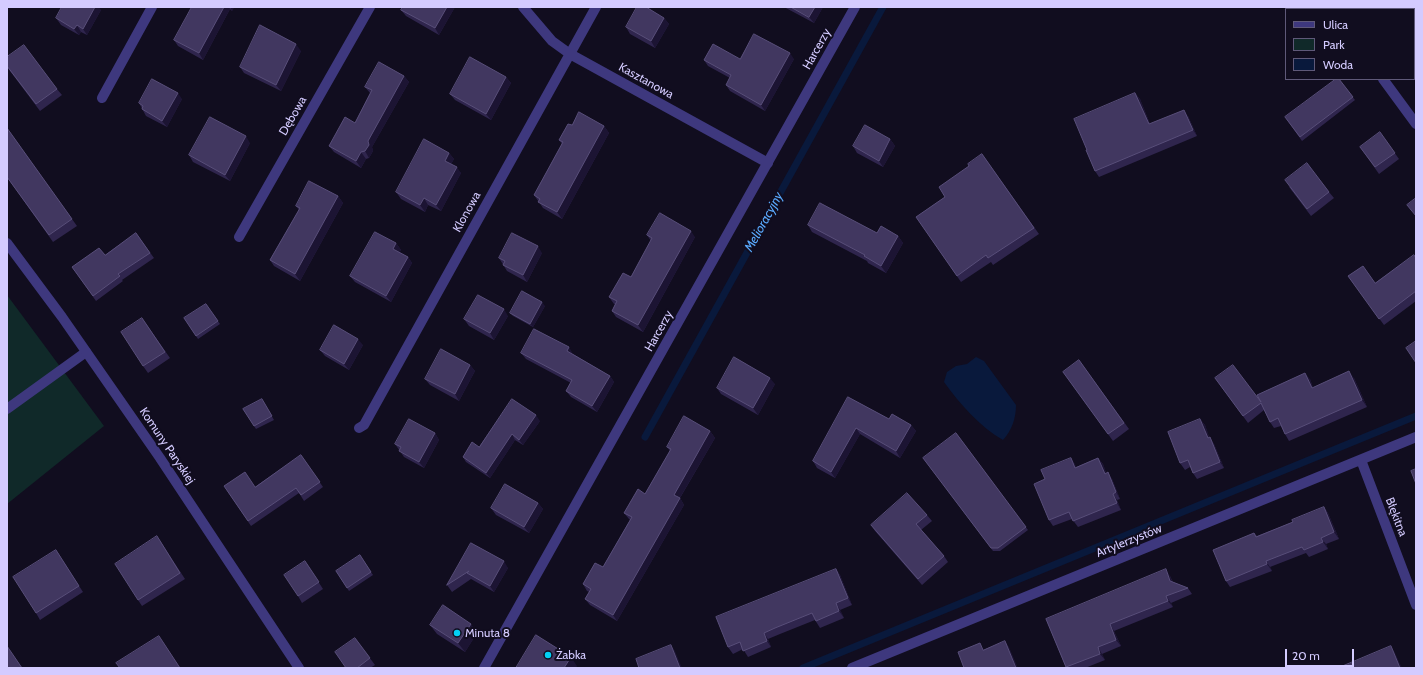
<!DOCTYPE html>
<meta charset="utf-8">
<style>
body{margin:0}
#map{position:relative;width:1423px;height:675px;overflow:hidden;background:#110d1f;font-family:Cabin,sans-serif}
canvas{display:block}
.frame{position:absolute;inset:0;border:8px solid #d4cbff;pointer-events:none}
.legend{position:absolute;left:1285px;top:8px;width:130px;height:72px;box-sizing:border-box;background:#110d1f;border:1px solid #5f5979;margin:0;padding:5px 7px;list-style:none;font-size:12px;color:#d4cbff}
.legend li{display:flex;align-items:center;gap:8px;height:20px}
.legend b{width:20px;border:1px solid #5f5979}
.scale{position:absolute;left:1285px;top:649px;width:69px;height:18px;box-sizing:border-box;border:2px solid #d4cbff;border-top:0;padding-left:5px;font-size:12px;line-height:14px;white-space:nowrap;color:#d4cbff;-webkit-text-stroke:3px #110d1f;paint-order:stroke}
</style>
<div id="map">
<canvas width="1423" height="675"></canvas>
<div class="frame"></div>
<ul class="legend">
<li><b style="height:5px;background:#3e387e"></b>Ulica</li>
<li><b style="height:11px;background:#102929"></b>Park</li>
<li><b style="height:11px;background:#09193c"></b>Woda</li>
</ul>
<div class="scale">20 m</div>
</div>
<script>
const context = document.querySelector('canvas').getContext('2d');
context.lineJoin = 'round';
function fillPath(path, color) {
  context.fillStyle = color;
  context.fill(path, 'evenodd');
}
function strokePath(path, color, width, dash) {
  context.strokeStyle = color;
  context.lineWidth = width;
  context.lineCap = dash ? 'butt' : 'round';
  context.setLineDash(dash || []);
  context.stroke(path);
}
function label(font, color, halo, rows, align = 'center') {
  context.font = font + ' Cabin,sans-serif';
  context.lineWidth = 4;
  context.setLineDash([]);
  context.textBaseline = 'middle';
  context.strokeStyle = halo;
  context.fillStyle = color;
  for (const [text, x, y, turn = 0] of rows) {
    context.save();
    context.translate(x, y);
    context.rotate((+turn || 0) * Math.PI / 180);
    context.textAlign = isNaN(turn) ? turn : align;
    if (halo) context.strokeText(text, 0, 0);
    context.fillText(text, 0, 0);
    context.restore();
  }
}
fillPath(new Path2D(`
 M 7,295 L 104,426 L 7,504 Z`), '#102929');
fillPath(new Path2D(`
 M 976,357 L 984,361 L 1016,405 C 1016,418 1012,430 1003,440 C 979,426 960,404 944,382 L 947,372 L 956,366 L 967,364 Z`), '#09193c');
strokePath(new Path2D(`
 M 645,437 L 883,7
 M 803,668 L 1416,416`), '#09193c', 7);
strokePath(new Path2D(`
 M 7,409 L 86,352`), '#3e387e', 10);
strokePath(new Path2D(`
 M 523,7 L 552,41 L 570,54 L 768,163
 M 1329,7 L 1331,9
 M 1383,79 L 1416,124
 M 102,98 L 152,7
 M 239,237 L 370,7
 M 359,428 L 364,425 L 596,7
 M 1361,460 L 1416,605
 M 852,668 L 1416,437`), '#3e387e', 10);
strokePath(new Path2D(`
 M 7,243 L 62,317 L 160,458 L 299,668
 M 484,668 L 855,7`), '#3e387e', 10);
fillPath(new Path2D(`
 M 192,7 L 234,7 L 232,11 L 230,9 L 203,60 L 178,46 L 174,40 Z
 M 455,7 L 439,35 L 406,16 L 401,10 Z
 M 784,7 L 823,7 L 814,23 Z
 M 101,10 L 87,35 L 81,32 L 79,35 L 61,25 L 56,18 Z
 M 664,18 L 669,24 L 655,48 L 630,34 L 626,27 Z
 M 301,51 L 281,91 L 244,73 L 240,67 Z
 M 740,59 L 794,59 L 765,111 L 730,91 L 726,85 L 730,78 L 708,66 L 704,60 Z
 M 7,67 L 57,89 L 62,95 L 40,111 Z
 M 404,76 L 409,82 L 372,147 L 373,151 L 369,158 L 366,159 L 361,168 L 334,152 L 329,146 L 355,123 L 370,93 L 365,87 Z
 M 506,77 L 511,83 L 491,120 L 455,100 L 450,94 Z
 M 1339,79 L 1355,100 L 1302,141 L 1285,117 Z
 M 1135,93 L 1140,99 L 1150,124 L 1188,116 L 1197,136 L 1099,177 L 1095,171 L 1087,150 Z
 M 182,99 L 167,127 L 146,116 L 139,103 Z
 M 572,125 L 604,126 L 609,133 L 562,219 L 543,208 L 534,195 L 562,144 L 559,140 Z
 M 7,128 L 77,226 L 53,242 L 7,177 Z
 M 1380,132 L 1399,159 L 1379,174 L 1360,147 Z
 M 890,139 L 895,146 L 883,167 L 857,153 L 853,146 Z
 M 250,143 L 230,181 L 193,162 L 189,155 Z
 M 449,153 L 454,159 L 451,164 L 461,173 L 441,211 L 428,205 L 425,212 L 401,199 L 396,192 Z
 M 982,154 L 1039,234 L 993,265 L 991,262 L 961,282 L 916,217 L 945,197 L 969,166 Z
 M 1289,187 L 1329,192 L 1334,198 L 1311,216 Z
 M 338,196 L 343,203 L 300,281 L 274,266 L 270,260 L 299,210 L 296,206 Z
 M 808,225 L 877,233 L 898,236 L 903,243 L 886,273 L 868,263 L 867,261 L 812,232 Z
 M 136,233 L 154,258 L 122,280 L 123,281 L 96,301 L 72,267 L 105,255 Z
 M 647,235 L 695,237 L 643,332 L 616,317 L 612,311 L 615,304 L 614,304 L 609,297 L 631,277 L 651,241 Z
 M 396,243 L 401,250 L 399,252 L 408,257 L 412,263 L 391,302 L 355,282 L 350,276 Z
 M 542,253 L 527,282 L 507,271 L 499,258 Z
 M 1416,258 L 1416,301 L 1384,325 L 1348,276 L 1375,283 Z
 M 206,304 L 220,324 L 198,339 L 184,318 Z
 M 545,306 L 533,327 L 513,316 L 510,313 Z
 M 508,316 L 494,340 L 469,326 L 464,319 Z
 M 142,318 L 170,358 L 148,373 L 143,366 Z
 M 363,345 L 349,370 L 325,356 L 320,350 Z
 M 521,353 L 573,354 L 610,376 L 614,382 L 597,412 L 571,397 L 566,391 L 571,383 L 526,359 Z
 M 1079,360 L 1129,429 L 1113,441 L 1063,372 Z
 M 470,365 L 475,371 L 459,401 L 430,385 L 425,379 Z
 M 1215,378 L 1261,402 L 1310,379 L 1313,388 L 1354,378 L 1367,407 L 1289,441 L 1285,434 L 1281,426 L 1274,428 L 1270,422 L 1264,410 L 1248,423 Z
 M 775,384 L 758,415 L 721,394 L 717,388 Z
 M 848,397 L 889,419 L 911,425 L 916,431 L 900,458 L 860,434 L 835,478 L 817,468 L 813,461 Z
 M 262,399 L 274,420 L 256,429 L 243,409 Z
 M 1200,419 L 1205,425 L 1209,437 L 1214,444 L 1224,468 L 1197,479 L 1193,473 L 1190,467 L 1185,470 L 1180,463 Z
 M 540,421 L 523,445 L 515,440 L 490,478 L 466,462 L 463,457 L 479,447 Z
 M 710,431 L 715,438 L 680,498 L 684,505 L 617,621 L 590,605 L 585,599 L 589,592 L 587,591 L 583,584 L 603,567 L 630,520 L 629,519 L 624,513 L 645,494 L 670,451 L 667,447 Z
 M 435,433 L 439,440 L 424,468 L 404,457 L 395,444 Z
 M 956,433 L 1028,530 L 1000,551 L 993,551 L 923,458 Z
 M 301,455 L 323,487 L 304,501 L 299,493 L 251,526 L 224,486 L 255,487 Z
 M 1071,458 L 1076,467 L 1098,458 L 1103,464 L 1106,473 L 1112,479 L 1120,499 L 1117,500 L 1121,510 L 1078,527 L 1072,519 L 1053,526 L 1049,520 L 1045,479 Z
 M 538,503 L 543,509 L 529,533 L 496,515 L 491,508 Z
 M 1324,507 L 1328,513 L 1339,539 L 1326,544 L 1328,549 L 1309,557 L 1306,553 L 1270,567 L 1272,571 L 1230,587 L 1226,581 L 1254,533 L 1257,536 L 1293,522 Z
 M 927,515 L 932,521 L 921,530 L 944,556 L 948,562 L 922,585 L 875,531 L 871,525 Z
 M 157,536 L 185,579 L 142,606 L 138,600 Z
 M 471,543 L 508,568 L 494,592 L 471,579 L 452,592 L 447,585 Z
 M 56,550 L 83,592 L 40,620 L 36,613 Z
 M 360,555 L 373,575 L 349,591 L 336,571 Z
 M 305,561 L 323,589 L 302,603 L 298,596 Z
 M 836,569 L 840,575 L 852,605 L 840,610 L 844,618 L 820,628 L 815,620 L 780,634 L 768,639 L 771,647 L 748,657 L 743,649 L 733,654 L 728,647 Z
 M 1170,576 L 1173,582 L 1188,588 L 1192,594 L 1171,603 L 1173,607 L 1114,631 L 1121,646 L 1102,654 L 1105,660 L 1085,668 L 1066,668 L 1046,619 Z
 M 430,625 L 477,633 L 465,652 L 437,634 Z
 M 355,638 L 375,665 L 370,668 L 346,668 Z`), '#2f254d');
fillPath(new Path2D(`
 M 95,7 L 99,7 L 101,10 L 87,35 L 83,29 Z
 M 224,7 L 229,7 L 230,9 L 203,60 L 199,53 Z
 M 230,7 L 234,7 L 232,11 Z
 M 447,7 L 455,7 L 439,35 L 435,28 Z
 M 815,7 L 823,7 L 814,23 L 809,17 Z
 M 664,18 L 669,24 L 655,48 L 651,41 Z
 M 77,25 L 81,32 L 79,35 L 74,29 Z
 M 296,44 L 301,51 L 281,91 L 276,85 Z
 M 790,53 L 794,59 L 765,111 L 761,105 Z
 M 404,76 L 409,82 L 372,147 L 373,151 L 369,158 L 365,151 L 368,141 Z
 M 506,77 L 511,83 L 491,120 L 486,114 Z
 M 178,93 L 182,99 L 167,127 L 162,121 Z
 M 1135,93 L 1140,99 L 1153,131 L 1149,124 Z
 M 1184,110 L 1188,116 L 1197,136 L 1193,130 Z
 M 604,126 L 609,133 L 562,219 L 557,212 Z
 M 246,136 L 250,143 L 230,181 L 225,175 Z
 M 890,139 L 895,146 L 883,167 L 879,161 Z
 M 361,152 L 366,159 L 361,168 L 356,161 Z
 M 449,153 L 454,159 L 449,167 L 445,161 Z
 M 457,167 L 461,173 L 441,211 L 436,205 Z
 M 338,196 L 343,203 L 300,281 L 295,274 Z
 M 424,198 L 428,205 L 425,212 L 420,205 Z
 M 691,231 L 695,237 L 643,332 L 638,325 Z
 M 898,236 L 903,243 L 886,273 L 881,266 Z
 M 396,243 L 401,250 L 398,255 L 393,249 Z
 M 538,246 L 542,253 L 527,282 L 523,275 Z
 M 408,257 L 412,263 L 391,302 L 386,296 Z
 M 542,302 L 545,306 L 533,327 L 530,324 Z
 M 504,309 L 508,316 L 494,340 L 490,333 Z
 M 358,339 L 363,345 L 349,370 L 344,364 Z
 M 569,347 L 573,354 L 572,357 L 567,351 Z
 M 470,365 L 475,371 L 459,401 L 455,394 Z
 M 1349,371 L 1354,378 L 1367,407 L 1362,400 Z
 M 1305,373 L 1310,379 L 1316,395 L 1312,388 Z
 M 610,376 L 614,382 L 597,412 L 592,406 Z
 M 770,378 L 775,384 L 758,415 L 753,408 Z
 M 536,415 L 540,421 L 523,445 L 519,440 Z
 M 1200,419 L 1205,425 L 1212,444 L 1208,438 Z
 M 911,425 L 916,431 L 900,458 L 896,451 Z
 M 856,428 L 860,434 L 835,478 L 831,472 Z
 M 710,431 L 715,438 L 678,501 L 674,495 Z
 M 435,433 L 439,440 L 424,468 L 419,462 Z
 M 512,434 L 515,440 L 490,478 L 486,473 Z
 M 1210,437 L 1214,444 L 1224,468 L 1220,462 Z
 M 1071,458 L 1075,464 L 1079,474 L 1075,468 Z
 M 1098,458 L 1103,464 L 1109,480 L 1105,474 Z
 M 1108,472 L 1112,479 L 1120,499 L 1116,492 Z
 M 1113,494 L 1117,500 L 1121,510 L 1117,503 Z
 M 680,498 L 684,505 L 617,621 L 613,615 Z
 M 538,503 L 543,509 L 529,533 L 524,527 Z
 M 1324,507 L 1328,513 L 1339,539 L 1334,532 Z
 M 1321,538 L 1326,544 L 1328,549 L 1323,542 Z
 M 504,561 L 508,568 L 494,592 L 490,586 Z
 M 1266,561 L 1270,567 L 1272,571 L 1267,564 Z
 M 836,569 L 840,575 L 852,605 L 848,598 Z
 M 1166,569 L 1170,576 L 1175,588 L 1170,581 Z
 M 1166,596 L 1171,603 L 1173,607 L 1168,601 Z
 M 836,603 L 840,610 L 844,618 L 839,611 Z
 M 471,624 L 477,633 L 465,652 L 458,643 Z
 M 1110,624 L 1114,631 L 1121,646 L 1116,640 Z
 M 764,633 L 768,639 L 771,647 L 767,641 Z
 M 1005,641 L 1009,647 L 1018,668 L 1016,668 Z
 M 671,645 L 675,651 L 682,668 L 680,668 Z
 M 1391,646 L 1395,653 L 1402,668 L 1400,668 Z
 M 1098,647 L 1102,654 L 1105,660 L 1100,654 Z
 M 571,657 L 577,666 L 576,668 L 564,668 Z`), '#1c1433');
const building = new Path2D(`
 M 62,7 L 95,7 L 83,29 L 77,25 L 74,29 L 56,18 Z
 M 192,7 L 224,7 L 199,53 L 174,40 Z
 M 403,7 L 447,7 L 435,28 L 401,10 Z
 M 637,7 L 646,7 L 664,18 L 651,41 L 626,27 Z
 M 791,7 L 815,7 L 809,17 Z
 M 260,25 L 296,44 L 276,85 L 240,67 Z
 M 754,34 L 790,53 L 761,105 L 726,85 L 731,75 L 704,60 L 713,44 L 740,59 Z
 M 24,45 L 57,89 L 36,104 L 7,66 L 7,57 Z
 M 470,57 L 506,77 L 486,114 L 450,94 Z
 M 379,62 L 404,76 L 368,141 L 369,145 L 365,151 L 361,152 L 356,161 L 329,146 L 345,117 L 355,123 L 372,90 L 365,87 Z
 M 152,79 L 178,93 L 162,121 L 142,109 L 143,106 L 139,103 Z
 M 1336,79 L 1339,79 L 1353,97 L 1300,137 L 1285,117 Z
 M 1135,93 L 1149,124 L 1184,110 L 1193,130 L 1095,171 L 1086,150 L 1087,150 L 1074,119 Z
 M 579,112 L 604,126 L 557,212 L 538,202 L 540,199 L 534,195 L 563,142 L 559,140 L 568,124 L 572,125 Z
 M 210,117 L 246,136 L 225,175 L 189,155 Z
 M 865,125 L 890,139 L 879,161 L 853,146 Z
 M 7,128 L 72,219 L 49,235 L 7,177 Z
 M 1380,132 L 1395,153 L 1375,167 L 1360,147 Z
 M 424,139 L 449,153 L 445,161 L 457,167 L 436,205 L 424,198 L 420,205 L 396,192 Z
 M 982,154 L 1034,228 L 988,258 L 986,255 L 957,276 L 916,217 L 945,197 L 939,187 L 969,166 L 968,164 Z
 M 1307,163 L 1329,192 L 1307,209 L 1285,180 Z
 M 309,181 L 338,196 L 295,274 L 270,260 L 300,208 L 296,206 Z
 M 1416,198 L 1416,216 L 1407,205 Z
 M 820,203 L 877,233 L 881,226 L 898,236 L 881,266 L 864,256 L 865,255 L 808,225 Z
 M 660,213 L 691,231 L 638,325 L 612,311 L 617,301 L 609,297 L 623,273 L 631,277 L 652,238 L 647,235 Z
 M 375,232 L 396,243 L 393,249 L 408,257 L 386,296 L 350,276 Z
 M 136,233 L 150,253 L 118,274 L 120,276 L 93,296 L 72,267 L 99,248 L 105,255 Z
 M 512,233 L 538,246 L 523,275 L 503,265 L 505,261 L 499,258 Z
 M 1414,255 L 1416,258 L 1416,291 L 1379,319 L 1348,276 L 1363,266 L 1375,283 Z
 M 522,291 L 542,302 L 530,324 L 510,313 Z
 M 478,295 L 504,309 L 490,333 L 464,319 Z
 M 206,304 L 218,321 L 196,336 L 184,318 Z
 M 142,318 L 165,352 L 143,366 L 121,332 Z
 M 334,325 L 358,339 L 344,364 L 320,350 Z
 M 534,329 L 569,347 L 567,351 L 610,376 L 592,406 L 566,391 L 572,380 L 521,353 Z
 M 1416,341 L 1416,363 L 1406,348 Z
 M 441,349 L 470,365 L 455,394 L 425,379 Z
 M 734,357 L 770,378 L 753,408 L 717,388 Z
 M 1079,360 L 1124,423 L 1108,434 L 1063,372 Z
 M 1233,365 L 1261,402 L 1257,395 L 1305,373 L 1312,388 L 1349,371 L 1362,400 L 1285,434 L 1278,418 L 1270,422 L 1261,403 L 1243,416 L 1215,378 Z
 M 848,397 L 889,419 L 892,414 L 911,425 L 896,451 L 856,428 L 831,472 L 813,461 Z
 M 262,399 L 272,416 L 254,426 L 243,409 Z
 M 512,399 L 536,415 L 519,440 L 512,434 L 486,473 L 463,457 L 472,442 L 479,447 Z
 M 684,416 L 710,431 L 674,495 L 680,498 L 613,615 L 585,599 L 591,589 L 583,584 L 595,563 L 603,567 L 632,517 L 624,513 L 638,489 L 645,494 L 671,449 L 667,447 Z
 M 409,419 L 435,433 L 419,462 L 399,451 L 401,447 L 395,444 Z
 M 1200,419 L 1208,438 L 1210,437 L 1220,462 L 1193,473 L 1188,460 L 1180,463 L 1168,432 Z
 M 956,433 L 1026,527 L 998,548 L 991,548 L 923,458 Z
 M 301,455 L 320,482 L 301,495 L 296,488 L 248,521 L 224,486 L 245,472 L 255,487 Z
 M 1071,458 L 1075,468 L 1098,458 L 1105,474 L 1108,472 L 1116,492 L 1113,494 L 1117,503 L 1073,521 L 1069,512 L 1049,520 L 1034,484 L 1045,479 L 1041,470 Z
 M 1416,469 L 1416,484 L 1411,471 Z
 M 505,484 L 538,503 L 524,527 L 491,508 Z
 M 907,493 L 927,515 L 916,524 L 944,556 L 918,579 L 871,525 Z
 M 1324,507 L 1334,532 L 1321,538 L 1323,542 L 1304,550 L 1302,547 L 1266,561 L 1267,564 L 1226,581 L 1213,550 L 1254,533 L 1256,537 L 1293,522 L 1292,520 Z
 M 157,536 L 180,573 L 138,600 L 115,564 Z
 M 471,543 L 504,561 L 490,586 L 467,573 L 469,571 L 447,585 Z
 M 56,550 L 79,586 L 36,613 L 13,577 Z
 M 360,555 L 371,572 L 347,588 L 336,571 Z
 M 305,561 L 319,582 L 298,596 L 284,575 Z
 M 836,569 L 848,598 L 836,603 L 839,611 L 816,621 L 812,613 L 775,628 L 764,633 L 767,641 L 743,651 L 740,642 L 728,647 L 716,617 Z
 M 1166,569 L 1170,581 L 1188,588 L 1166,596 L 1168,601 L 1110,624 L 1116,640 L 1098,647 L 1100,654 L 1066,667 L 1046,619 Z
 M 443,605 L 471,624 L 458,643 L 430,625 Z
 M 536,635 L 571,657 L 564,668 L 516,668 Z
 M 159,636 L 180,668 L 120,668 L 116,663 Z
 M 355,638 L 370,658 L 357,668 L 346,668 L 335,652 Z
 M 1005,641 L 1016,668 L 964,668 L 958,652 L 980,643 L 983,650 Z
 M 671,645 L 680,668 L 639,668 L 636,659 Z
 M 7,646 L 22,668 L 7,668 Z
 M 1391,646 L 1400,668 L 1341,668 L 1341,667 Z`);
fillPath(building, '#413760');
strokePath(building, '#584e79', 1);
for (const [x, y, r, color] of [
 [457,633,4,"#02d0f4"],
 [548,655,4,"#02d0f4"]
]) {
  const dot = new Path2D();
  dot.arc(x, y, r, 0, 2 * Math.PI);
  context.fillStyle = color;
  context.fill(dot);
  strokePath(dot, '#110d1f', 1.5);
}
label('12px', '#d4cbff', '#110d1f', [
 ["Harcerzy",817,49,-61],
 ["Kasztanowa",646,81,29],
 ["Dębowa",293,116,-60],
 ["Klonowa",467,212,-61],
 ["Harcerzy",659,331,-61],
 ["Komuny Paryskiej",167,446,56],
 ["Błękitna",1396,517,69],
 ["Artylerzystów",1129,541,-22]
]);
label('12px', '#d4cbff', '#110d1f', [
 ["Minuta 8",465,633],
 ["Żabka",556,655]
], 'left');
label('italic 13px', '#5aaafe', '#110d1f', [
 ["Melioracyjny",764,222,-61]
]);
</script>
